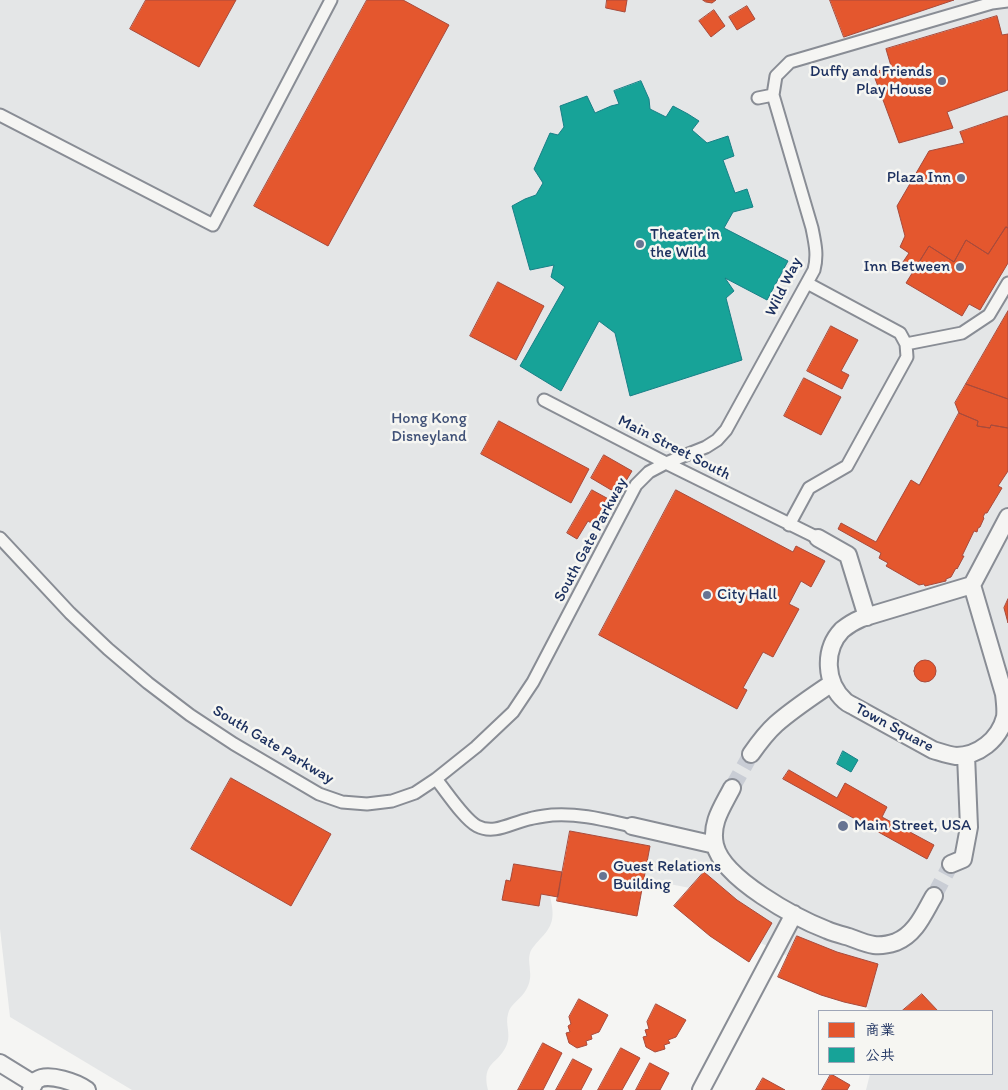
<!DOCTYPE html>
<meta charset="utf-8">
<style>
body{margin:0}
#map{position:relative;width:1008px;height:1090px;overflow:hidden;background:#f5f5f3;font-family:Itim,"LXGW WenKai TC",sans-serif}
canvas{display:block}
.legend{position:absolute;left:818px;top:1010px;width:175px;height:65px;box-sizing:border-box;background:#f6f6f2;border:1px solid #9ea6b7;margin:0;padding:6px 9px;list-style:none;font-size:15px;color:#1b2f5e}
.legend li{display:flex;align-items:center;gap:10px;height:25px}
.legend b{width:25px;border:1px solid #9ea6b7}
</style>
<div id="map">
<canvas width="1008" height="1090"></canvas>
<ul class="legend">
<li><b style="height:14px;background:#e4572e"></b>商業</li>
<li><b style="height:14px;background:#17a398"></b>公共</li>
</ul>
</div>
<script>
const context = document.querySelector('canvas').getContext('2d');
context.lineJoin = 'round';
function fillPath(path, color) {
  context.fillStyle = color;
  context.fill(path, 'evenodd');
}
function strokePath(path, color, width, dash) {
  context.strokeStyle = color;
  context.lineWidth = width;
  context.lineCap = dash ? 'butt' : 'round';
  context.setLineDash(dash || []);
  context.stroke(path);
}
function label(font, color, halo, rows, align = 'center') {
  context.font = font + ' Itim,sans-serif';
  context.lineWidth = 5;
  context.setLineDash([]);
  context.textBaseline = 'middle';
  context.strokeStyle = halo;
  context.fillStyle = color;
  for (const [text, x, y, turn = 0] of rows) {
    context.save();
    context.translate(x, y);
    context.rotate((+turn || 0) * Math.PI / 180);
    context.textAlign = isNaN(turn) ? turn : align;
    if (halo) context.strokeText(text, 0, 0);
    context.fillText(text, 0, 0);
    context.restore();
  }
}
fillPath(new Path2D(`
 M 0,0 L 1008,0 L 1008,1090 L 866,1090 L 870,1074 L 992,1074 L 992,1011 L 870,1011 C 865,1005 856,1005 849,1003 C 824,998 800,987 778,977 L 787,956 L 761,943 L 749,962 L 710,936 L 674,906 L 690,888 L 644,879 L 650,846 L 570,831 L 558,897 L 550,896 C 554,914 555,924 541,938 C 537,943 532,947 530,953 C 528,960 530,965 530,972 C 531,978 529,985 526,990 C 521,999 510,1004 508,1014 C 505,1024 511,1034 507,1044 C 499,1065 481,1061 488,1090 L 132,1090 L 10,1017 L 0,929 Z`), '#e4e6e7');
const shops = new Path2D(`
 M 146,0 L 236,0 L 199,67 L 130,29 Z
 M 367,0 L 403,0 L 449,25 L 328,246 L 254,206 Z
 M 607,0 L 627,0 L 625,12 L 606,8 Z
 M 703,0 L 716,0 L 712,3 L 706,2 Z
 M 830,0 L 954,0 L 844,37 Z
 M 747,6 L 755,19 L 737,30 L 729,17 Z
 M 714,10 L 725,26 L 711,37 L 699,21 Z
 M 997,16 L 1002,35 L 1008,34 L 1008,90 L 947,112 L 953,128 L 899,143 L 873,73 L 891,66 L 886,49 Z
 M 1006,116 L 1008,116 L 1008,228 L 1006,227 L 988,254 L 966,240 L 954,262 L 929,246 L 913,272 L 901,265 L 909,253 L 900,247 L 905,236 L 897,206 L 929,151 L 964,143 L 960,132 Z
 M 1006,227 L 1008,228 L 1008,263 L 980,310 L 969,304 L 962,316 L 906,283 L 929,246 L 954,262 L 966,240 L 988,254 Z
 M 498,282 L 544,306 L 516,360 L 470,336 Z
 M 1008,311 L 1008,399 L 966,384 Z
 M 831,326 L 858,340 L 841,371 L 849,375 L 842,389 L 807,371 Z
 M 804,378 L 841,397 L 821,435 L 784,416 Z
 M 966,384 L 1008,399 L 1008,428 L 991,425 L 990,428 L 977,426 L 978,421 L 959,413 L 955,403 Z
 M 959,413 L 978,421 L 977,426 L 990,428 L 991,425 L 1008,428 L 1008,471 L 998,486 L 1002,488 L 987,513 L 985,513 L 983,517 L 984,518 L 980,527 L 978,528 L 977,532 L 974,531 L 962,556 L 964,556 L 957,569 L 956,568 L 951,577 L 946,579 L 946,581 L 925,586 L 924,584 L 919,585 L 886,566 L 888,563 L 879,558 L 881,553 L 838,529 L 841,523 L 876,542 L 911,480 L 919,485 Z
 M 499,421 L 589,469 L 571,503 L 481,454 Z
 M 604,455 L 632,471 L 618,494 L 591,478 Z
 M 592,490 L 614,502 L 599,528 L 588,521 L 577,539 L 567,533 Z
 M 676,490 L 793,552 L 796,546 L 825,561 L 811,587 L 801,581 L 789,604 L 799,609 L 773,657 L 763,652 L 743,688 L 747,690 L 737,709 L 599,635 Z
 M 1008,599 L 1008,623 L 1004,608 Z
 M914 671a11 11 0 1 1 22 0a11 11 0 1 1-22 0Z
 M 789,770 L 837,798 L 845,783 L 887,807 L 882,817 L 934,845 L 927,859 L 783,779 Z
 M 231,778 L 331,834 L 291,906 L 191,849 Z
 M 570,831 L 650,846 L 637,916 L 557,901 Z
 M 514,864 L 562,872 L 558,897 L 541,894 L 539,906 L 502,900 L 506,880 L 510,881 Z
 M 704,872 L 737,900 L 772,923 L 749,962 L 710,936 L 674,906 Z
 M 797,936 L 837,952 L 878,964 L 866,1007 L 844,1002 L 821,995 L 778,977 Z
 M 922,994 L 938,1011 L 902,1011 Z
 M 579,999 L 608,1015 L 599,1032 L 591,1035 L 592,1039 L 586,1041 L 587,1045 L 577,1048 L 569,1043 L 566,1033 L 570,1032 L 568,1026 L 571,1024 L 569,1017 Z
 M 656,1004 L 686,1020 L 676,1037 L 668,1040 L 670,1043 L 664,1045 L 665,1049 L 655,1052 L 646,1047 L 643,1037 L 647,1036 L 645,1030 L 649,1029 L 647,1022 Z
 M 543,1043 L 562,1053 L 543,1090 L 518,1090 Z
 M 621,1048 L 640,1058 L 622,1090 L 598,1090 Z
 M 573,1059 L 592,1069 L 581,1090 L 556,1090 Z
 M 650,1063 L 669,1073 L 660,1090 L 636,1090 Z
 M 831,1074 L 850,1085 L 847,1090 L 822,1090 Z
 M 763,1078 L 785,1090 L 756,1090 Z`);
fillPath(shops, '#e4572e');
strokePath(shops, '#a84b3c', 1);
const public = new Path2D(`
 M 641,81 L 649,99 L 650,109 L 666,117 L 673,106 L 688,114 L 699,121 L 692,130 L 707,143 L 728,136 L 734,156 L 723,160 L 735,193 L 747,189 L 753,207 L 733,212 L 724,228 L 788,261 L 767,300 L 725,278 L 734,291 L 726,298 L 742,360 L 630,396 L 615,333 L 599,321 L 561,391 L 520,366 L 565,287 L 551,277 L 554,265 L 530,270 L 512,206 L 525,199 L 536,195 L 543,183 L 534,169 L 550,133 L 558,135 L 564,127 L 560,106 L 587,96 L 595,113 L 611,106 L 619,104 L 614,91 Z
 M 843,751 L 858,760 L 851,772 L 837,764 Z`);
fillPath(public, '#17a398');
strokePath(public, '#188087', 1);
strokePath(new Path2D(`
 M 732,788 L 751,754
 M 934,896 L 951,864`), '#c9cdd5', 16, [16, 8]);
const service = new Path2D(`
 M 773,95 L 776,76 L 790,62 L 992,3 L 1008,1
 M 0,115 L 213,225 L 331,0
 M 906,344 L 962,333 L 989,315 L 1008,283
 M 544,400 L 666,463 L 818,538
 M 789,525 L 809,488 L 847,466 L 907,357 L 906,344 L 900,333 L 807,283
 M 0,538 L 70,613 L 108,649 L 148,683 L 190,715 L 234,744 L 319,794 L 342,802 L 367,804 L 392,801 L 415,793 L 436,779 L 476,747 L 513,712 L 533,682 L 636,485 L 649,472 L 666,463 L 706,447 L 717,440 L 726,430 L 814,270 C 818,255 815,243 812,228 L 773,95 L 758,98
 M 436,779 C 446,791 464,819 477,826 C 494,835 511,823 529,819 C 536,817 544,816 552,815 C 579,813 605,820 632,826`);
const pedestrian = new Path2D(`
 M 818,538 L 848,555 L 867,617
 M 972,585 L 1004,694 C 1005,702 1006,710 1005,717 C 999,740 978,756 956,756 C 948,755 940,752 933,750 L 855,707 C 852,705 848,704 845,701 C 825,683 823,650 842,630 C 848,625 855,621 862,618 Z
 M 972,585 L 1008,517
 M 751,754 C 758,744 766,733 776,724 C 793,709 813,696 832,683
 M 732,788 C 723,806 710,823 715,845 C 723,879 796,918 827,930 C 834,933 842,935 849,937 C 857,940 866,944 874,945 C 881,946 890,944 896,942 C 916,934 924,913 934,896
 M 632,826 L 715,845
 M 951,864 L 963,859 L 969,827 L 966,755
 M 0,1063 L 34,1084
 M 31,1090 C 33,1086 34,1082 37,1080 C 48,1072 78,1083 87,1090
 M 701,1090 L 794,914`);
strokePath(service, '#898d95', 15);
strokePath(pedestrian, '#898d95', 20);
strokePath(service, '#f5f5f3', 11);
strokePath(pedestrian, '#f5f5f3', 16);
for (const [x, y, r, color] of [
 [942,81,5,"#677492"],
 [961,178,5,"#677492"],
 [640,244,5,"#677492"],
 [960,267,5,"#677492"],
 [707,595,5,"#677492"],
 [843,826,6,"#677492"],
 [603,876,5,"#677492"]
]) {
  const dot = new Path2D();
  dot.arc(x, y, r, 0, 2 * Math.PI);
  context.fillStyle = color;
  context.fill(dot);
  strokePath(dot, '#f6f6f2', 2);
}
label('16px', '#1b2f5e', '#f6f6f2', [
 ["Duffy and Friends",932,72,"right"],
 ["Play House",932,90,"right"],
 ["Plaza Inn",951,178,"right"],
 ["Theater in",650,235],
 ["the Wild",650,253],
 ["Inn Between",950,267,"right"],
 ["City Hall",717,595],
 ["Main Street, USA",854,826],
 ["Guest Relations",613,867],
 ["Building",613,885]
], 'left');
label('16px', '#1b2f5e', '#f6f6f2', [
 ["Wild Way",784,287,-64],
 ["Main Street South",674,448,27],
 ["South Gate Parkway",591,540,-62],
 ["Town Square",894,728,28],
 ["South Gate Parkway",273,745,31]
]);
label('16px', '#405177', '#f6f6f2', [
 ["Hong Kong",429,419],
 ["Disneyland",429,437]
]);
</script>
